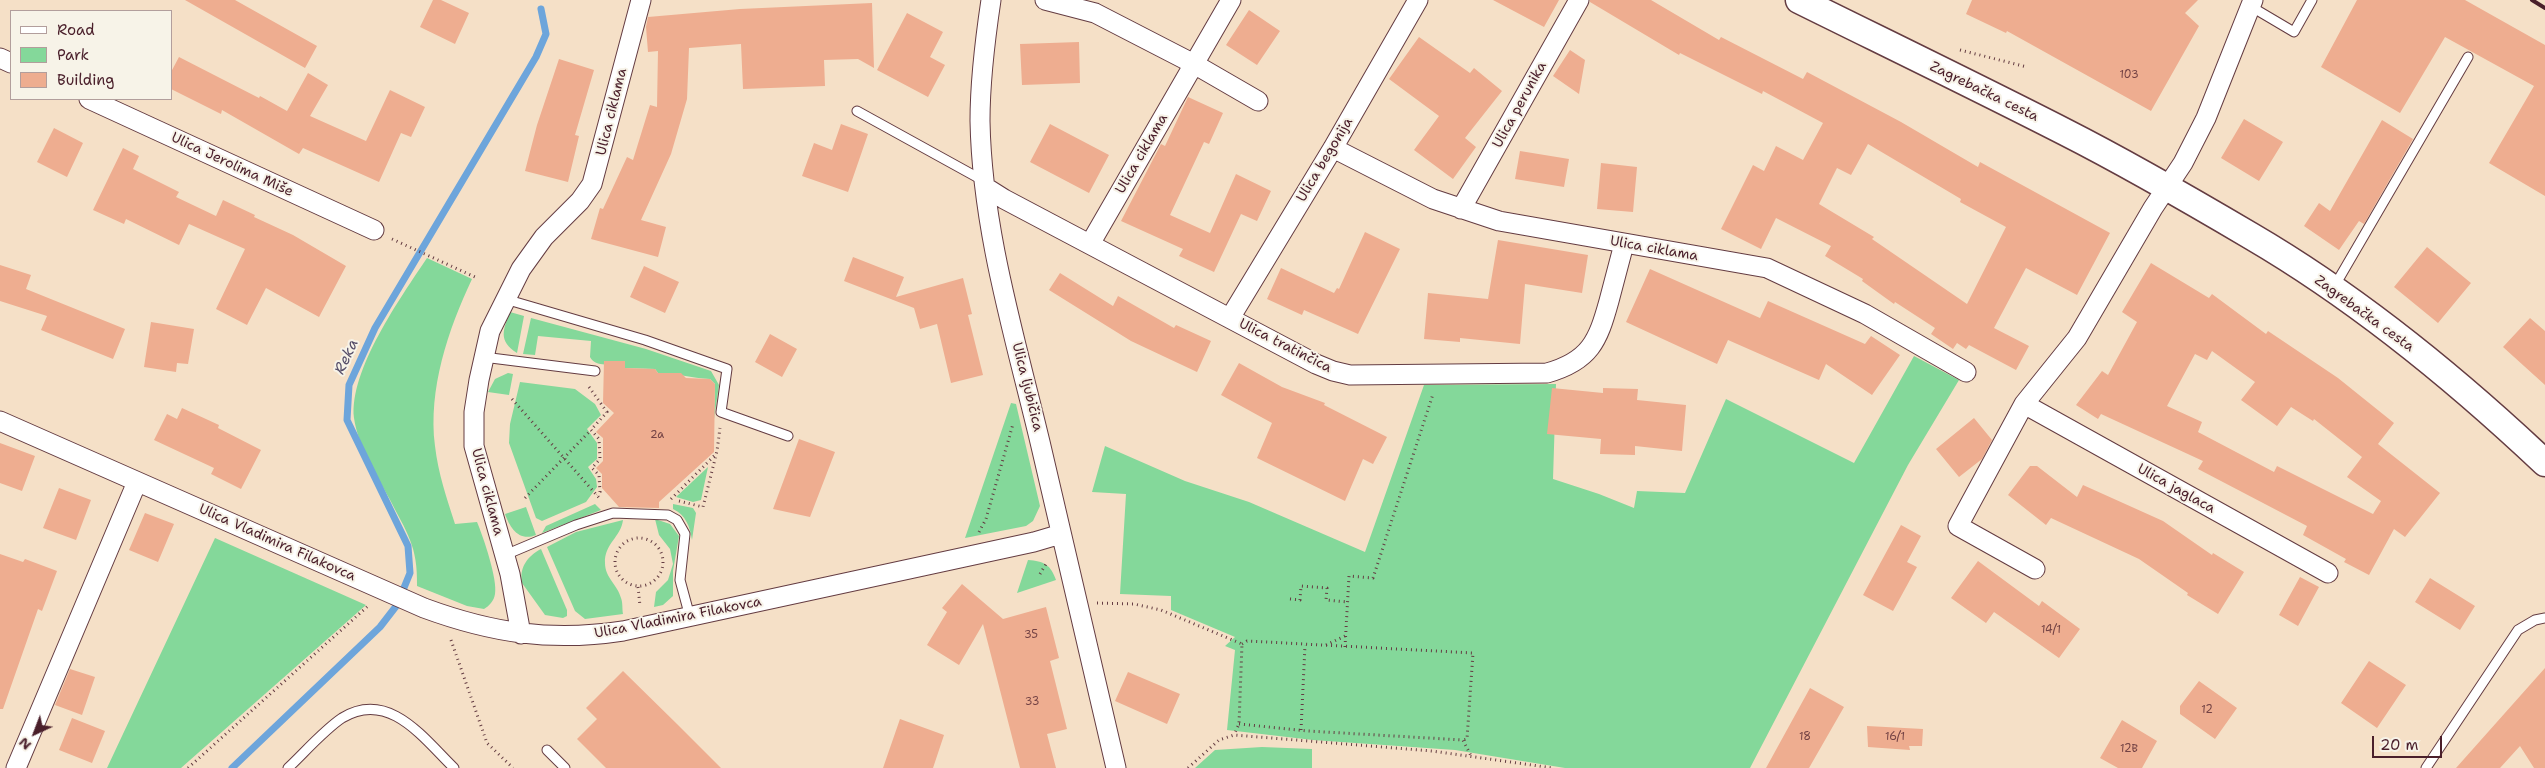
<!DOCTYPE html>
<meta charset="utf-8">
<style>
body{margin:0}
#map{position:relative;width:2545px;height:768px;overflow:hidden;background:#f5e0c7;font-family:"Shantell Sans",sans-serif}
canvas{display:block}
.legend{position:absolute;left:10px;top:10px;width:162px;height:90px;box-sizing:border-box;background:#f7f3e8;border:1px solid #b29e9c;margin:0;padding:6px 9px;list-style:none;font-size:15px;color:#4a1f2b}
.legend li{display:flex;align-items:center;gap:10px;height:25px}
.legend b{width:25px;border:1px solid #b29e9c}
.north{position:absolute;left:10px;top:708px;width:50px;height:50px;-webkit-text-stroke:4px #f7f3e8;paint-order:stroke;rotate:223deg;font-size:14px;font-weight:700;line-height:20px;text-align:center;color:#4a1f2b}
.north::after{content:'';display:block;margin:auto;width:18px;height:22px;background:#4a1f2b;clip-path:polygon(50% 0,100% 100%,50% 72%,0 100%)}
.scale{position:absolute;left:2372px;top:736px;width:70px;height:22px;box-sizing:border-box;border:2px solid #4a1f2b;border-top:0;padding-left:6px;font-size:15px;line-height:18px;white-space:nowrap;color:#4a1f2b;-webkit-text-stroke:4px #f7f3e8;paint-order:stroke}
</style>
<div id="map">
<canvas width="2545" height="768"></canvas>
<ul class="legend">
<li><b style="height:6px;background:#fff"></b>Road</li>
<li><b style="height:14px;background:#84d89a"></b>Park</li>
<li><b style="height:14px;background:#eead90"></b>Building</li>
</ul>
<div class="north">N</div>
<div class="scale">20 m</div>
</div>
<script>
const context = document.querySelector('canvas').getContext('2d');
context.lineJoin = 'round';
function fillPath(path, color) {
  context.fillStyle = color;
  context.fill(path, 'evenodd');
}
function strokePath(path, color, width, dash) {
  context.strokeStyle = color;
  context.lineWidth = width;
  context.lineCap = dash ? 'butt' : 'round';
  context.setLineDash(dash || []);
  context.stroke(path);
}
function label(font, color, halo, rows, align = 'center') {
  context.font = font + ' "Shantell Sans",sans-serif';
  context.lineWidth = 4;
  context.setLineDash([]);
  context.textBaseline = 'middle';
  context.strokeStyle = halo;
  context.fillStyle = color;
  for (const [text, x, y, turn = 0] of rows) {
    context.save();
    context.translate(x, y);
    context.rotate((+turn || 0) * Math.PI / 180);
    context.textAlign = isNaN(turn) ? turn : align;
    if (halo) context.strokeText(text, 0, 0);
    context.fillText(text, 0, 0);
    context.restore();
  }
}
fillPath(new Path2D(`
 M 427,258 L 472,279 C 448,330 428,389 435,446 C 438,473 447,499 455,524 L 477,522 C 483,536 498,580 495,594 C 494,601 489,606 484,609 L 467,606 L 417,586 C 418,546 407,533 389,498 C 376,474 358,446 354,418 C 349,370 401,297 427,258 Z
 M 510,312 L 524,316 L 517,353 C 498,341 503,330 510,312 Z
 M 531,318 L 646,349 L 711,371 L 719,385 L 714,419 L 715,384 L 710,379 C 691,378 677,373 658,373 L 655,369 L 625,368 L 625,362 C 614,363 596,369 590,357 L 591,341 L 538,336 L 535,355 L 523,354 Z
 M 1914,356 L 1959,380 L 1908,465 L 1750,768 L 1565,768 L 1455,750 L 1313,740 L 1227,730 L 1235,650 L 1225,646 L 1235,637 L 1171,610 L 1171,596 L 1120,594 L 1126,494 L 1092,492 L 1105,446 L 1185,481 L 1249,502 L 1365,552 L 1424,385 L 1556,384 L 1553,479 L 1599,494 L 1634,508 L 1637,491 L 1685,493 L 1726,399 L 1854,463 Z
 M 508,373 L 513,374 L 509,395 L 488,392 L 495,379 Z
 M 520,382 L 575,389 L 595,404 L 601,415 L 587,429 L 597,443 L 597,459 L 588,467 L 596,479 L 597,487 L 586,502 L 542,521 L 536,518 L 509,443 L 510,424 Z
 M 1011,403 L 1016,404 L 1040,506 L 1033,521 L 1026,526 L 965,538 Z
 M 708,467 L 701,500 L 693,502 L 676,497 Z
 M 595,504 L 601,510 L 542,533 L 546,526 Z
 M 673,504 L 693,508 L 696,513 L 692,540 C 690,527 686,515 673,509 Z
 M 526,507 L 536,535 C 519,542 510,528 505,514 Z
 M 655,519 L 670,524 L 679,536 L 673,571 L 673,596 L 663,605 L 654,607 L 656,592 L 668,580 L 673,564 L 670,549 L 659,535 Z
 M 623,520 C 621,537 604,544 605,563 C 605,578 618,585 621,598 C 623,603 622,609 623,614 L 585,619 L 575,611 L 547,547 L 576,532 Z
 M 215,538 L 366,605 L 181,768 L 107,768 Z
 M 541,549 L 567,610 L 567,616 L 563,618 L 545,615 L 522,583 C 519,567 528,556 541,549 Z
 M 1028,560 C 1044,561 1051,565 1056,580 L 1017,593 Z
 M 1262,747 L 1312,749 L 1312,768 L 1195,768 L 1215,750 Z`), '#84d89a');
strokePath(new Path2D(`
 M 232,768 L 380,627 L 397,605 L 410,573 L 408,546 L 347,420 L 349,385 L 375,328 L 536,57 L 546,34 L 541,9`), '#6da5db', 7);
fillPath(new Path2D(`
 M 185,0 L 235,0 L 317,46 L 305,68 Z
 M 433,0 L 441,0 L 469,13 L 455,44 L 420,27 Z
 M 1493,0 L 1559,0 L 1544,27 Z
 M 1590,0 L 1651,0 L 1719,40 L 1721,37 L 1803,79 L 1807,72 L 1901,122 L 1978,167 L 1980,162 L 2110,233 L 2077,295 L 2026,268 L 1994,328 L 2029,346 L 2016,370 L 1969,345 L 1966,349 L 1957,343 L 1953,349 L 1931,334 L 1935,328 L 1895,302 L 1894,304 L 1862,281 L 1863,279 L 1825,256 L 1831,246 L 1776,218 L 1761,249 L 1721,229 L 1753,165 L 1764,171 L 1776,146 L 1803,160 L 1823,123 L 1763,91 L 1762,94 L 1680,53 L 1679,55 L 1590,2 ZM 1868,144 L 1961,199 L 1960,202 L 2006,227 L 1967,304 L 1872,239 L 1874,237 L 1819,204 L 1837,168 L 1851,175 Z
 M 1972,0 L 2198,0 L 2185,13 L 2199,26 L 2151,111 L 2007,31 L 2006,33 L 1966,14 Z
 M 2357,0 L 2465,0 L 2545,45 L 2545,196 L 2489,163 L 2534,86 L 2445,37 L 2400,113 L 2321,67 Z
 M 872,3 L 874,68 L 858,59 L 824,60 L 825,86 L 743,89 L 741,44 L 689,48 L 687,99 L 671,154 L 641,220 L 666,227 L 658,257 L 591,239 L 600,208 L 603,209 L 627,157 L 633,160 L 650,105 L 657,107 L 658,51 L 648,52 L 646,27 L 648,17 L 740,9 Z
 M 1249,10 L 1280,31 L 1257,65 L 1226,45 Z
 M 907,13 L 943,32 L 930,57 L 945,65 L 928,97 L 877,70 Z
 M 1419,37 L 1470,73 L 1474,68 L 1502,91 L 1465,138 L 1476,147 L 1453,179 L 1414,150 L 1439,116 L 1389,79 Z
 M 1079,42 L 1080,83 L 1022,85 L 1020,44 Z
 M 1570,50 L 1585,60 L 1579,94 L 1553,76 Z
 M 179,57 L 259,98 L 260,96 L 287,111 L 308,73 L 328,85 L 310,116 L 366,141 L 390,90 L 425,107 L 411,137 L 401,133 L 379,182 L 303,148 L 299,154 L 222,110 L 221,114 L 171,89 L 171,72 Z
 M 559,59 L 594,70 L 575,135 L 579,136 L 568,182 L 525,171 L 537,125 Z
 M 1188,97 L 1223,113 L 1209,144 L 1204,142 L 1170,215 L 1210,233 L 1236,174 L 1271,191 L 1257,221 L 1241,214 L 1214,272 L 1179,256 L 1183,249 L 1121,221 L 1161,144 L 1165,146 Z
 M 2244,119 L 2283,142 L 2259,181 L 2221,158 Z
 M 2382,120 L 2413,139 L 2364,224 L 2359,221 L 2339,250 L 2304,226 L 2319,203 L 2330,211 Z
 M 841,124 L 868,134 L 848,192 L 802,176 L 814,143 L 832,150 Z
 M 1050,124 L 1109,155 L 1089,193 L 1030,162 Z
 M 54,128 L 83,143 L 67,177 L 37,162 Z
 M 123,148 L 139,156 L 133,169 L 179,192 L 176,197 L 216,216 L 223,200 L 255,215 L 254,217 L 293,235 L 346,266 L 319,317 L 266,288 L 247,325 L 216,309 L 245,249 L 189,224 L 179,245 L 126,219 L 124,224 L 93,210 Z
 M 1520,151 L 1569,159 L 1564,187 L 1515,179 Z
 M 1601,163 L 1637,167 L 1633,212 L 1597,209 Z
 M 1365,232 L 1400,249 L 1358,334 L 1304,310 L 1302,315 L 1267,299 L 1281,268 L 1334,293 L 1337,288 L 1339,289 Z
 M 1498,240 L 1588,255 L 1582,293 L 1525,284 L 1520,344 L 1460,338 L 1460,342 L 1424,339 L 1428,293 L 1488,299 Z
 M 2427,247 L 2471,283 L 2438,323 L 2394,287 Z
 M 853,257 L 904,277 L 896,297 L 963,278 L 972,314 L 968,315 L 983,375 L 951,383 L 937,324 L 920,329 L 914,308 L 844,281 Z
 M 2151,263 L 2209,298 L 2212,294 L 2266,334 L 2268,331 L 2338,378 L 2394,423 L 2378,444 L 2440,493 L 2405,537 L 2394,529 L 2369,575 L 2344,562 L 2346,559 L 2303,535 L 2307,526 L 2198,469 L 2203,461 L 2101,414 L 2098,419 L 2076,405 L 2102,371 L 2108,375 L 2137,322 L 2122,312 ZM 2212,351 L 2255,382 L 2241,400 L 2277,426 L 2291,407 L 2313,421 L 2314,419 L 2362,457 L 2347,477 L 2381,501 L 2373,514 L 2277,466 L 2274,472 L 2198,432 L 2202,422 L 2167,406 L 2195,354 L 2207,360 Z
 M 0,265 L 31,275 L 26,289 L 125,329 L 113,359 L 41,330 L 47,316 L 0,301 Z
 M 644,266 L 679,282 L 665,313 L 630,297 Z
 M 1650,269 L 1760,318 L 1768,301 L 1865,344 L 1871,336 L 1900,355 L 1872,395 L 1826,364 L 1819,380 L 1728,340 L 1717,364 L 1626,322 Z
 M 1060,273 L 1113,306 L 1118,296 L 1174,328 L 1176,325 L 1211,341 L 1197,372 L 1131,341 L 1049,290 Z
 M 2530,318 L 2545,331 L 2545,385 L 2503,347 Z
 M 151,322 L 194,329 L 188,364 L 177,363 L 176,372 L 144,367 Z
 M 770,334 L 797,349 L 782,377 L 755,362 Z
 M 604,361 L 625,361 L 625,368 L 655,369 L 658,373 L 681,373 L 686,378 L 710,379 L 715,384 L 714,452 L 659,502 L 659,508 L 619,507 L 602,488 L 602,474 L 596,468 L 603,461 L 603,438 L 596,432 L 614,413 L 603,403 Z
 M 1239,363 L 1282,387 L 1325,403 L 1324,405 L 1387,437 L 1373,464 L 1363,459 L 1345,501 L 1257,458 L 1272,423 L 1221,395 Z
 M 1552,388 L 1603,393 L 1603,388 L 1638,389 L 1637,400 L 1686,405 L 1682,451 L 1635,446 L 1635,455 L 1600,454 L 1601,439 L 1547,434 Z
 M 182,408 L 219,425 L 218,428 L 261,450 L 241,489 L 211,474 L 214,468 L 154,440 L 167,414 L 177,419 Z
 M 1974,418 L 1992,440 L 1982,459 L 1959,477 L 1936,449 Z
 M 799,439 L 835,452 L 810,517 L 773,509 Z
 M 0,443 L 35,456 L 22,491 L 0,483 Z
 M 2030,466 L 2037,466 L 2077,497 L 2083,485 L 2163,521 L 2212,555 L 2213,553 L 2244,572 L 2218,614 L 2187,595 L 2188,593 L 2139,559 L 2051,518 L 2046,525 L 2008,495 Z
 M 59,488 L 91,500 L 76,540 L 43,528 Z
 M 145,513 L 174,524 L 158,562 L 129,550 Z
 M 1901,525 L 1921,536 L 1907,562 L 1917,567 L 1893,611 L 1863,595 Z
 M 0,554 L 23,562 L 25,559 L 57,571 L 42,611 L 38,609 L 3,709 L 0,709 Z
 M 1978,561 L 2039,606 L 2042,601 L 2080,629 L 2059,658 L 1994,612 L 1986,623 L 1951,598 Z
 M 2300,577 L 2319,587 L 2298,626 L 2279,615 Z
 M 2430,578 L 2475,606 L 2460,630 L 2415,602 Z
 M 962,584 L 1003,619 L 1046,607 L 1059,658 L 1050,661 L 1067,729 L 1047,734 L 1056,768 L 1020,768 L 983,624 L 959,665 L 927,645 L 947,612 L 942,608 Z
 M 2369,661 L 2406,685 L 2377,728 L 2341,703 Z
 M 2545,668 L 2545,768 L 2534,768 L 2520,746 L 2500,768 L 2456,768 Z
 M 70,669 L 95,677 L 82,715 L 55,705 Z
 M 623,671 L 677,724 L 721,768 L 606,768 L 577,739 L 597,719 L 586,708 Z
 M 1128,672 L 1180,694 L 1167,724 L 1115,701 Z
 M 2199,681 L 2237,708 L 2215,739 L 2180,714 L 2180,706 Z
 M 1810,688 L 1844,707 L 1809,768 L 1766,768 Z
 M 72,718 L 105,731 L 92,763 L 59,750 Z
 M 900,719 L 944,735 L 933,768 L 883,768 Z
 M 2122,720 L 2157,741 L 2142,768 L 2118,768 L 2100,758 Z
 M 1867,726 L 1923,729 L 1922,746 L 1909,746 L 1910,750 L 1868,747 Z`), '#eead90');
const service = new Path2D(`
 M 2250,6 L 2294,32 L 2312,0
 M 857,111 L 984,181
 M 2334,287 L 2468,57
 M 505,299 L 645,340 L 727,369 L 721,412 L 788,436
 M 483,357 L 595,371
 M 505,555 L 576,525 L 613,513 L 668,515 L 677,520 L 685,534 L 680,580 L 690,617
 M 547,750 L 565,768
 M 288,768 C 304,753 324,730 342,718 C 389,689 424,739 454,768
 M 2426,768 L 2518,630 L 2535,620 L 2545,618`);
const minor = new Path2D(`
 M 991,0 C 985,40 980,81 980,121 C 982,230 1015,337 1040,442 C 1066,551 1090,659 1116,768
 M 1045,0 L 1095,13 L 1194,64 L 1258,101
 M 0,58 L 11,63
 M 89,99 L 374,230
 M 1333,148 L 1433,199 L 1499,221 L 1767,268 L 1865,314 L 1966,372
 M 985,187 L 1004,199 L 1316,364 L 1333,371 L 1350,375 L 1547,373 C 1590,361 1598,341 1609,301 C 1614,282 1619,263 1624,244
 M 1461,209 L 1579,0
 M 1090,244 L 1231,0
 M 1230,318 L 1333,148 L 1418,0
 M 2024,404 L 2328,573
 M 0,421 L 424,608 C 492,633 551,642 623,631 L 1034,542 L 1061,534
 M 2035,569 L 1958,526 L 2024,404 L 2077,338 L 2153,208 L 2183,163 L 2206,118 L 2253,0
 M 521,634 L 510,574 L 474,446 L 474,412 L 479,380 L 490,331 L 521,269 L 544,237 L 580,201 L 592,184 L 641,0
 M 16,768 L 137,482`);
const secondary = new Path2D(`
 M 1799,0 C 1888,44 1977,87 2065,132 C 2128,164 2190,200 2251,236 C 2357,298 2456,379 2545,463`);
strokePath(service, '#643c42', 11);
strokePath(minor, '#643c42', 21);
strokePath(secondary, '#643c42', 29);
strokePath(new Path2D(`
 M 1960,50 L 2027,67
 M 392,239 L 475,277
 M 589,387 L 607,412 L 591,430 L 599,439 L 600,459 L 592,468 L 599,475 L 600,492 L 597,495
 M 512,399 L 601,500
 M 525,498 L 591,430
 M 671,499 L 716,454
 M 679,501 L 703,507 L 717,451 L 720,428
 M 979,532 L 986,519 L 1013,424
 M615 562a24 24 0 1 1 48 0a24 24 0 1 1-48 0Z
 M 1040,574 L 1046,564
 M 638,587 L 640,606
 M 1290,599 L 1300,600 L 1301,586 L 1327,588 L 1326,600 L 1348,602
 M 1097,603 L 1134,604 L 1161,610 L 1242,644 L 1239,724 L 1234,735
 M 451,640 L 487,743 L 513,768
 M 1242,644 L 1247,641 L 1473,653 L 1467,739 L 1463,740
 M 1326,645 L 1345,636
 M 1345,647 L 1349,576 L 1373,578 L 1433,394
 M 1239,724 L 1308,731 L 1463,740 L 1471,756
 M 1301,730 L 1305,645
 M 188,768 L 368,606
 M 1188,768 L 1219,740 L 1234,735 L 1432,751 L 1553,768`), '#643c42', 3, [1, 4]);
strokePath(service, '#fff', 9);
strokePath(minor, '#fff', 19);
strokePath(secondary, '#fff', 26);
strokePath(new Path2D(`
 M 2532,0 L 2545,8`), '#4a1f2b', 4);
label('11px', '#734244', null, [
 ["103",2129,75],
 ["2a",657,435],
 ["14/1",2051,630],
 ["35",1031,635],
 ["33",1032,702],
 ["12",2207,710],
 ["18",1805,737],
 ["16/1",1895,737],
 ["12B",2129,749]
]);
label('14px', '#4a1f2b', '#f7f3e8', [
 ["Zagrebačka cesta",1984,92,26],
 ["Ulica perunika",1520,105,-61],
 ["Ulica ciklama",612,112,-76],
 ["Ulica ciklama",1142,154,-60],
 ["Ulica begonija",1325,160,-59],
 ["Ulica Jerolima Miše",232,165,25],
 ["Ulica ciklama",1654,249,10],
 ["Zagrebačka cesta",2364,314,36],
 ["Ulica tratinčica",1285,346,27],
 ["Ulica ljubičica",1027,387,76],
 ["Ulica jaglaca",2176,489,29],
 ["Ulica ciklama",487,492,75],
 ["Ulica Vladimira Filakovca",277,543,24],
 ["Ulica Vladimira Filakovca",678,618,-11]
]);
label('italic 15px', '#564e69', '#f7f3e8', [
 ["Reka",347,357,-65]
]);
</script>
